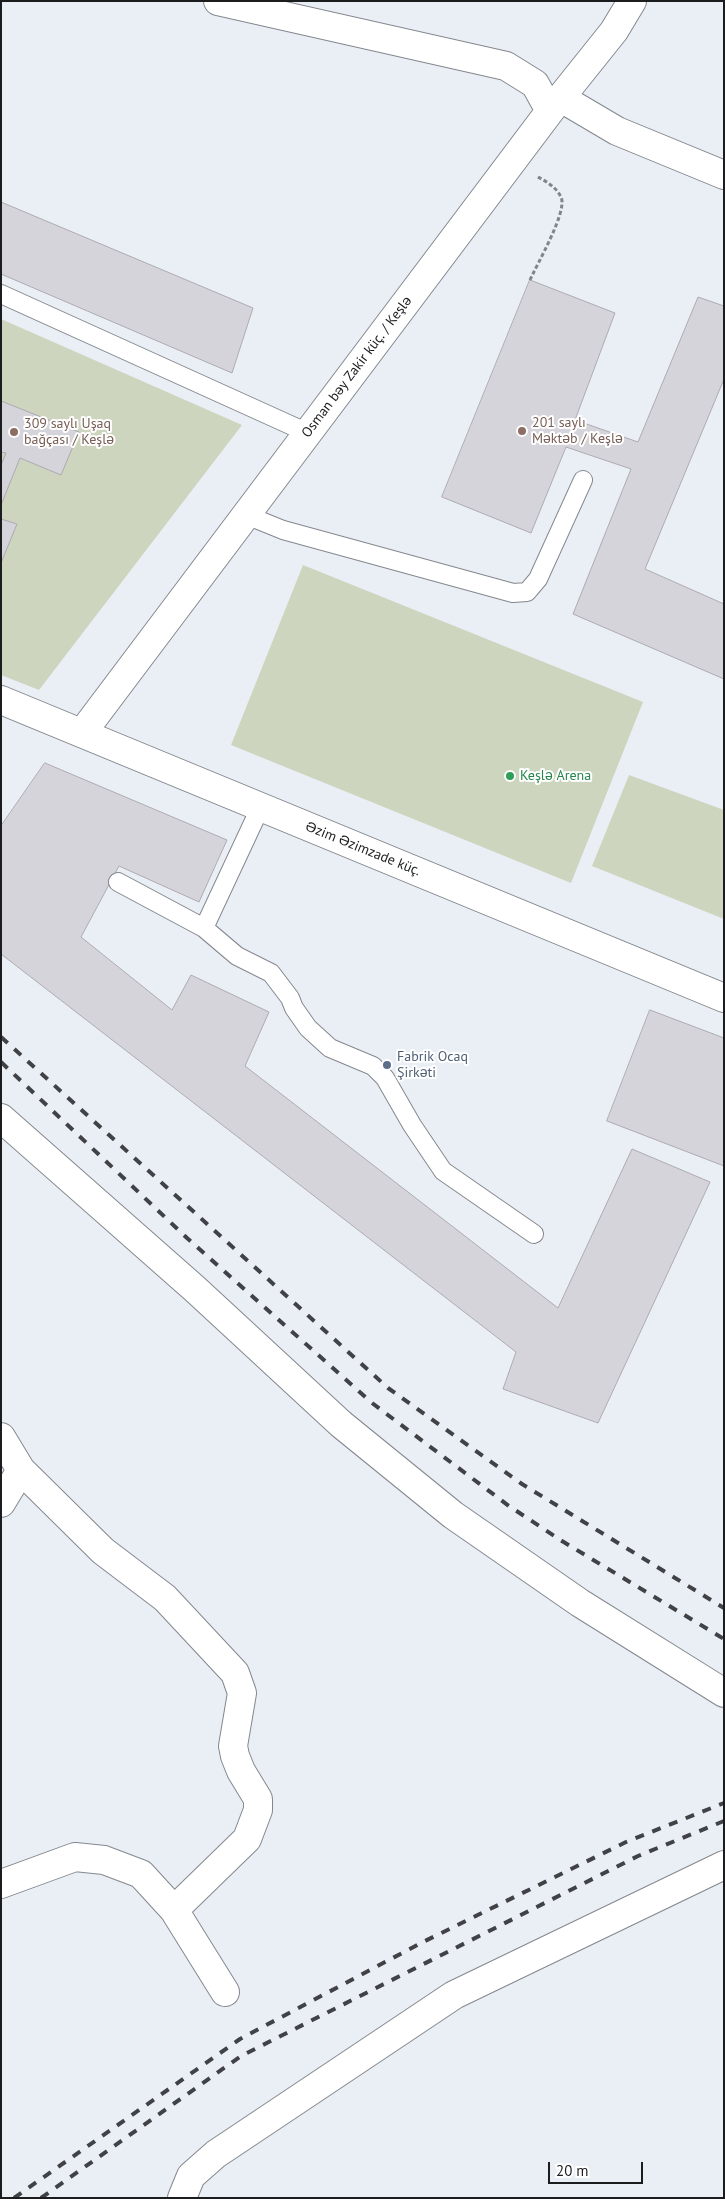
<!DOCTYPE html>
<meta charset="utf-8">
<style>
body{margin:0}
#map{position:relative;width:725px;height:2199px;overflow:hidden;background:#eaeff6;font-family:"PT Sans",sans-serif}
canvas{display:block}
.frame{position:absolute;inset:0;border:2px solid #1a1c1e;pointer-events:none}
.scale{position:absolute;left:548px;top:2162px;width:95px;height:22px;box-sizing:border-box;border:2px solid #1a1c1e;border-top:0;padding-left:6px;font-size:15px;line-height:18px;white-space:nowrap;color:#1a1c1e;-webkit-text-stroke:4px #fff;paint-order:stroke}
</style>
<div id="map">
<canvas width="725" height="2199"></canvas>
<div class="frame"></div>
<div class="scale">20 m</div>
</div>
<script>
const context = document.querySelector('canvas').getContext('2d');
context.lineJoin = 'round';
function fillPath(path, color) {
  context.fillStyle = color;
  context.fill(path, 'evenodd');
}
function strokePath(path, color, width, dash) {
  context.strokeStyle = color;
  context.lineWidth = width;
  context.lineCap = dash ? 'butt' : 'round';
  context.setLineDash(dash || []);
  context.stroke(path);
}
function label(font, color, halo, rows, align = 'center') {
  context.font = font + ' "PT Sans",sans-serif';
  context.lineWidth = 4;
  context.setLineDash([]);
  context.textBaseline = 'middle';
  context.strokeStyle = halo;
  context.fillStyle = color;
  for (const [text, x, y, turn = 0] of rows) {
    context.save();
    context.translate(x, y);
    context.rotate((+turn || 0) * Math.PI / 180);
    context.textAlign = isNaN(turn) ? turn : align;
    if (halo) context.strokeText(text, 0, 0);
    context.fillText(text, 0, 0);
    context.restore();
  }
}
fillPath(new Path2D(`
 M 1,319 L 242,425 L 39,690 L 1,675 Z
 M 303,565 L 643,702 L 571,883 L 231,745 Z
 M 629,775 L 724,810 L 724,919 L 592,866 Z`), '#cdd5bf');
const building = new Path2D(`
 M 1,202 L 253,308 L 232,373 L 1,274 Z
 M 530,280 L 615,313 L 575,420 L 638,442 L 698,297 L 724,306 L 724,379 L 645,569 L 724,604 L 724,679 L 573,614 L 631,469 L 566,447 L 531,533 L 442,497 Z
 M 1,401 L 79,432 L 61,475 L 20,458 L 1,505 L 1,465 L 6,453 L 1,452 Z
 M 1,519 L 17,524 L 1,563 Z
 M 45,763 L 227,840 L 199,902 L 119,866 L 81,937 L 172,1010 L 191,975 L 269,1012 L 245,1066 L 558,1308 L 632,1149 L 710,1182 L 598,1423 L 503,1389 L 516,1352 L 1,954 L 1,826 Z
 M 650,1010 L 724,1038 L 724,1166 L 607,1121 Z`);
fillPath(building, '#d6d4db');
strokePath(building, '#adaab2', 1);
const lane = new Path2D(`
 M 1,294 L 308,433
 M 246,515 L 283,530 L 513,593 L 527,592 L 538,579 L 583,480
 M 261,806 L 204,928 L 237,956 L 271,973 L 290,998 L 294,1008 L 308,1028 L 330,1048 L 373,1066 L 385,1078 L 412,1125 L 443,1171 L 534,1234
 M 118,882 L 204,928`);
const street = new Path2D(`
 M 218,1 L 506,66 L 535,84 L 550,111
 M 561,98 L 617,131 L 724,175
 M 82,733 L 550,111 L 614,31 L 632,1
 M 1,1118 L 195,1289 L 341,1424 L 453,1515 L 580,1603 L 724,1693
 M 1,1437 L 21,1470 L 1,1503
 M 1,1884 L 75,1857 L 104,1860 L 141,1874 L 174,1910 L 247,1839 L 258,1810 L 258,1799 L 241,1771 L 235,1756 L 233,1746 L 242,1693 L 235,1673 L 165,1598 L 103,1551 L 21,1470
 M 174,1910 L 225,1992
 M 182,2198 L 191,2176 L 216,2154 L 454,1995 L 724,1865`);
const secondary = new Path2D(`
 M 1,700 L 724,998`);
strokePath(lane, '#84888e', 20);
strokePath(street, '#84888e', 30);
strokePath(secondary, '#84888e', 30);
strokePath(new Path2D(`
 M 530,280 C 537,264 568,211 561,197 C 556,187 547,182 538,177`), '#818489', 3, [4, 2.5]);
strokePath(lane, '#fff', 18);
strokePath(street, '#fff', 28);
strokePath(secondary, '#fff', 28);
strokePath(new Path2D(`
 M 1,1037 L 388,1388 L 522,1484 L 724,1608
 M 1,1062 L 187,1238 L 372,1403 L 509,1506 L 562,1541 L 724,1639
 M 14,2198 L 240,2039 L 421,1943 L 626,1842 L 724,1803
 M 41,2198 L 241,2056 L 638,1856 L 724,1821`), '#404245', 4, [9, 9]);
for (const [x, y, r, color] of [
 [522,431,5,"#8d6e63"],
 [14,432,5,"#8d6e63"],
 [510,776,5,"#2e9e5b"],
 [387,1065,5,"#5c6f8a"]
]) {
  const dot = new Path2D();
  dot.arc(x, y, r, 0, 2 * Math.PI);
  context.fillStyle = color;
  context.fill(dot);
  strokePath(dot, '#fff', 2);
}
label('14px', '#1a1c1e', '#fff', [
 ["Osman bəy Zakir küç. / Keşlə",357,367,-53],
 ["Əzim Əzimzade küç.",363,849,22]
]);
label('14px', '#785e54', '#fff', [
 ["201 saylı",532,423],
 ["Məktəb / Keşlə",532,439],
 ["309 saylı Uşaq",24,424],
 ["bağçası / Keşlə",24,440]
], 'left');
label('14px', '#27864d', '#fff', [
 ["Keşlə Arena",520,776]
], 'left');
label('14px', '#4e5e75', '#fff', [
 ["Fabrik Ocaq",397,1057],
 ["Şirkəti",397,1073]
], 'left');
</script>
